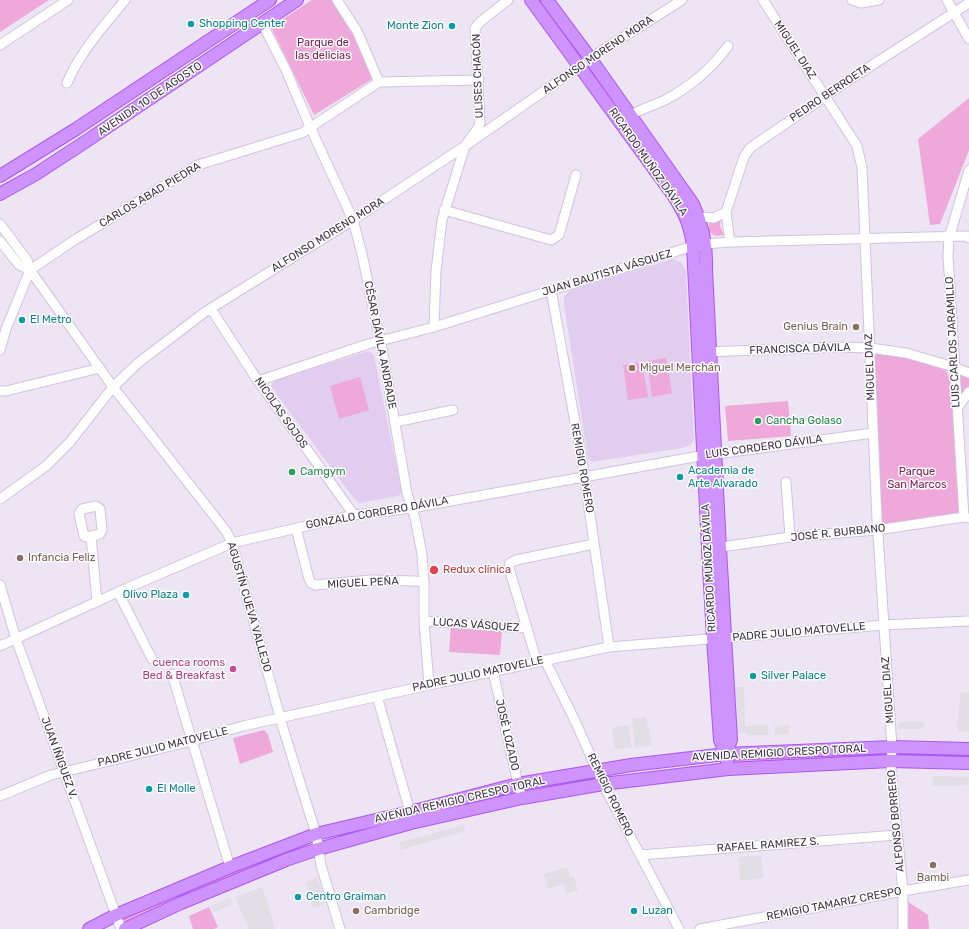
<!DOCTYPE html>
<meta charset="utf-8">
<style>
body{margin:0}
canvas{display:block;background:#ede5f4}
</style>
<canvas width="969" height="929"></canvas>
<script>
const context = document.querySelector('canvas').getContext('2d');
context.lineJoin = 'round';
function fillPath(path, color) {
  context.fillStyle = color;
  context.fill(path, 'evenodd');
}
function strokePath(path, color, width, dash) {
  context.strokeStyle = color;
  context.lineWidth = width;
  context.lineCap = dash ? 'butt' : 'round';
  context.setLineDash(dash || []);
  context.stroke(path);
}
function label(font, color, halo, rows, align = 'center') {
  context.font = font + ' Rubik,sans-serif';
  context.lineWidth = 3;
  context.setLineDash([]);
  context.textBaseline = 'middle';
  context.strokeStyle = halo;
  context.fillStyle = color;
  for (const [text, x, y, turn = 0] of rows) {
    context.save();
    context.translate(x, y);
    context.rotate((+turn || 0) * Math.PI / 180);
    context.textAlign = isNaN(turn) ? turn : align;
    if (halo) context.strokeText(text, 0, 0);
    context.fillText(text, 0, 0);
    context.restore();
  }
}
fillPath(new Path2D(`
 M 673,259 L 682,263 L 686,271 L 694,440 L 691,445 L 682,448 L 592,462 L 588,457 L 587,452 L 564,304 L 564,296 L 571,290 Z
 M 369,351 L 374,356 L 402,493 L 398,496 L 360,503 L 355,500 L 272,388 L 272,384 L 276,380 Z`), '#e0cdef');
fillPath(new Path2D(`
 M 0,0 L 49,0 L 0,32 Z
 M 312,0 L 334,0 L 355,31 L 374,78 L 314,115 L 271,27 Z
 M 969,98 L 969,150 L 940,224 L 930,225 L 918,139 Z
 M 721,219 L 720,226 L 724,235 C 717,236 714,237 709,231 L 709,223 L 715,222 Z
 M 872,353 L 904,358 L 945,369 L 950,378 L 960,514 L 879,525 Z
 M 666,358 L 672,393 L 652,397 L 647,361 Z
 M 642,362 L 648,397 L 628,400 L 623,365 Z
 M 957,371 L 969,376 L 969,389 L 958,402 Z
 M 360,377 L 369,410 L 339,419 L 330,386 Z
 M 788,401 L 791,436 L 728,441 L 725,406 Z
 M 451,625 L 502,630 L 500,655 L 449,652 Z
 M 264,730 L 268,734 L 273,752 L 240,764 L 233,738 Z
 M 890,749 L 890,758 L 728,768 L 727,756 Z
 M 596,772 L 601,783 L 523,796 L 520,787 Z
 M 308,838 L 311,849 L 121,926 L 118,916 Z
 M 907,901 L 928,915 L 929,929 L 908,929 Z
 M 209,907 L 218,927 L 214,929 L 193,929 L 189,916 Z`), '#eea8d9');
fillPath(new Path2D(`
 M 736,687 L 744,687 L 745,726 L 768,725 L 768,735 L 746,735 L 746,732 L 737,734 Z
 M 969,692 L 969,732 L 959,731 L 957,725 L 960,701 L 960,693 Z
 M 646,717 L 652,745 L 635,748 L 632,719 Z
 M 899,722 L 924,722 L 923,729 L 898,729 Z
 M 628,725 L 632,748 L 615,749 L 612,728 Z
 M 789,725 L 789,734 L 775,735 L 775,726 Z
 M 933,776 L 968,777 L 969,785 L 933,786 Z
 M 464,825 L 465,831 L 401,850 L 400,842 Z
 M 761,855 L 763,878 L 740,881 L 739,857 Z
 M 567,867 L 570,878 L 574,877 L 578,890 L 566,894 L 563,884 L 548,889 L 544,874 Z
 M 317,878 L 326,903 L 313,908 L 305,882 Z
 M 262,887 L 267,901 L 275,929 L 249,929 L 235,897 Z
 M 230,897 L 233,904 L 214,912 L 211,906 Z`), '#e1dee5');
const minor = new Path2D(`
 M 337,0 L 357,31 L 379,82
 M 763,0 L 857,146 L 862,168 L 877,520 L 892,747 L 891,771 L 903,891 L 903,929
 M 852,0 L 861,3 L 879,0
 M 947,0 L 969,39
 M 262,23 L 286,70 L 311,129 L 353,220 L 362,254 L 383,354 L 407,493 L 415,518 L 422,554 L 424,583 L 424,621 L 429,685
 M 0,45 L 68,0
 M 67,83 C 80,52 104,26 125,0
 M 625,118 C 638,110 652,106 665,100 C 690,87 712,68 728,46
 M 444,210 L 551,240 L 559,235 L 576,175
 M 699,217 L 714,218 L 726,212
 M 0,224 L 27,260 L 30,270 L 113,387 L 226,531 L 232,543 L 283,728 L 316,834 L 321,865 L 340,929
 M 0,241 L 19,265 L 30,270
 M 730,242 L 726,212 L 744,157 L 750,148 L 852,78 L 969,3
 M 30,270 L 73,241 L 198,165 L 302,133 L 379,82 L 479,80
 M 551,290 L 583,466 L 609,647
 M 211,309 L 258,381 L 354,515
 M 434,327 L 436,271 L 442,220 L 465,146 L 478,128 L 480,123 L 475,28 L 480,22 L 508,0
 M 0,350 L 6,329 L 30,270
 M 704,352 L 839,347 L 870,348 L 906,353 L 954,367 L 969,373
 M 258,381 L 368,344 L 434,327 L 693,246 L 706,244 L 730,242 L 966,236 L 969,238
 M 0,391 L 6,391 L 100,368
 M 957,408 L 969,392
 M 395,422 L 453,410
 M 786,482 L 790,537
 M 0,499 L 46,466 L 70,442 L 113,387 L 138,363 L 205,312 L 353,220 L 465,146 L 600,52 L 682,0
 M 964,517 L 948,256 L 949,238 L 969,170
 M 296,528 L 309,579 L 311,583 L 315,585 L 371,580 L 416,581 L 424,583
 M 91,536 L 100,534 L 102,530 L 100,509 L 96,506 L 82,509 L 79,514 L 84,536 L 86,537 L 91,536 L 97,602
 M 715,548 L 790,537 L 877,530 L 964,517 L 968,518
 M 0,585 L 16,639 L 121,929
 M 118,592 L 152,659
 M 424,621 L 527,628
 M 0,646 L 118,592 L 232,543 L 354,515 L 412,508 L 694,457 L 873,433
 M 545,660 L 576,723 L 603,784 L 679,929
 M 537,662 L 509,568 L 510,563 L 516,560 L 594,544
 M 493,671 L 518,784 L 522,798
 M 172,674 L 230,867
 M 377,696 L 410,812
 M 0,796 L 51,775 L 192,741 L 243,726 L 429,685 L 609,647 L 884,625 L 969,621
 M 640,855 L 897,835
 M 700,929 L 903,891 L 969,880`);
const major = new Path2D(`
 M 531,0 L 673,195 C 685,213 690,225 693,246 L 708,549 L 713,638 L 720,740 L 726,754 L 727,762
 M 547,0 L 590,58 L 693,204 C 703,225 707,245 706,269 L 720,548 L 731,740 L 726,754
 M 0,176 L 76,129 L 270,0
 M 0,194 L 36,174 L 85,142 L 297,0
 M 89,929 L 116,915 L 230,867 L 316,834 L 410,812 L 518,784 L 631,765 L 726,754 L 892,747 L 969,749
 M 125,929 L 181,903 L 286,860 L 318,849 L 411,823 L 522,798 L 603,784 L 728,769 L 891,761 L 969,763`);
strokePath(minor, '#d1c3df', 11);
strokePath(major, '#aa56f1', 14);
strokePath(minor, '#fff', 9);
strokePath(major, '#cf93ff', 12);
for (const [x, y, r, color] of [
 [191,24,4,"#0f9aa8"],
 [452,26,4,"#0f9aa8"],
 [22,320,4,"#0f9aa8"],
 [856,327,4,"#8d6e63"],
 [632,368,4,"#8d6e63"],
 [758,421,4,"#2e9e5b"],
 [292,472,4,"#2e9e5b"],
 [680,477,4,"#0f9aa8"],
 [20,558,4,"#8d6e63"],
 [434,570,5,"#e0444e"],
 [186,595,4,"#0f9aa8"],
 [233,669,4,"#d1479c"],
 [753,676,4,"#0f9aa8"],
 [149,789,4,"#0f9aa8"],
 [933,865,4,"#8d6e63"],
 [298,897,4,"#0f9aa8"],
 [356,911,4,"#8d6e63"],
 [634,911,4,"#0f9aa8"]
]) {
  const dot = new Path2D();
  dot.arc(x, y, r, 0, 2 * Math.PI);
  context.fillStyle = color;
  context.fill(dot);
  strokePath(dot, '#fff', 1.5);
}
label('11px', '#0d838f', '#fff', [
 ["Shopping Center",199,24],
 ["Monte Zion",444,26,"right"],
 ["El Metro",30,320],
 ["Academia de",688,471],
 ["Arte Alvarado",688,484],
 ["Olivo Plaza",178,595,"right"],
 ["Silver Palace",761,676],
 ["El Molle",157,789],
 ["Centro Graiman",306,897],
 ["Luzan",642,911]
], 'left');
label('11px', '#802054', '#fff', [
 ["Parque de",323,43],
 ["las delicias",323,56],
 ["Parque",917,472],
 ["San Marcos",917,485]
]);
label('11px', '#3d3448', '#fff', [
 ["MIGUEL DIAZ",795,50,57],
 ["ALFONSO MORENO MORA",598,55,-34],
 ["ULISES CHACÓN",478,76,-92],
 ["PEDRO BERROETA",830,93,-34],
 ["AVENIDA 10 DE AGOSTO",150,99,-34],
 ["RICARDO MUÑOZ DÁVILA",648,162,55],
 ["CARLOS ABAD PIEDRA",150,195,-31],
 ["ALFONSO MORENO MORA",328,235,-32],
 ["JUAN BAUTISTA VÁSQUEZ",607,273,-17],
 ["LUIS CARLOS JARAMILLO",953,342,-93],
 ["CÉSAR DÁVILA ANDRADE",380,345,79],
 ["FRANCISCA DÁVILA",800,349,-2],
 ["MIGUEL DIAZ",870,367,-92],
 ["NICOLAS SOJOS",281,413,55],
 ["LUIS CORDERO DÁVILA",764,447,-8],
 ["REMIGIO ROMERO",582,468,80],
 ["GONZALO CORDERO DÁVILA",377,513,-10],
 ["JOSÉ R. BURBANO",838,533,-6],
 ["RICARDO MUÑOZ DÁVILA",709,568,-93],
 ["MIGUEL PEÑA",363,583,-3],
 ["AGUSTÍN CUEVA VALLEJO",249,607,74],
 ["LUCAS VÁSQUEZ",476,625,4],
 ["PADRE JULIO MATOVELLE",799,632,-5],
 ["PADRE JULIO MATOVELLE",478,674,-12],
 ["MIGUEL DIAZ",888,690,-94],
 ["JOSÉ LOZADO",507,735,77],
 ["PADRE JULIO MATOVELLE",163,747,-14],
 ["AVENIDA REMIGIO CRESPO TORAL",779,753,-3],
 ["JUAN ÍÑIGUEZ V.",59,758,70],
 ["REMIGIO ROMERO",610,795,64],
 ["AVENIDA REMIGIO CRESPO TORAL",460,800,-13],
 ["ALFONSO BORRERO",896,821,-95],
 ["RAFAEL RAMIREZ S.",768,845,-4],
 ["REMIGIO TAMARIZ CRESPO",834,904,-11]
]);
label('11px', '#785e54', '#fff', [
 ["Genius Brain",848,327,"right"],
 ["Miguel Merchán",640,368],
 ["Infancia Feliz",28,558],
 ["Bambi",933,878,"center"],
 ["Cambridge",364,911]
], 'left');
label('11px', '#27864d', '#fff', [
 ["Cancha Golaso",766,421],
 ["Camgym",300,472]
], 'left');
label('11px', '#be3a42', '#fff', [
 ["Redux clínica",443,570]
], 'left');
label('11px', '#b23c85', '#fff', [
 ["cuenca rooms",225,663],
 ["Bed & Breakfast",225,676]
], 'right');
</script>
